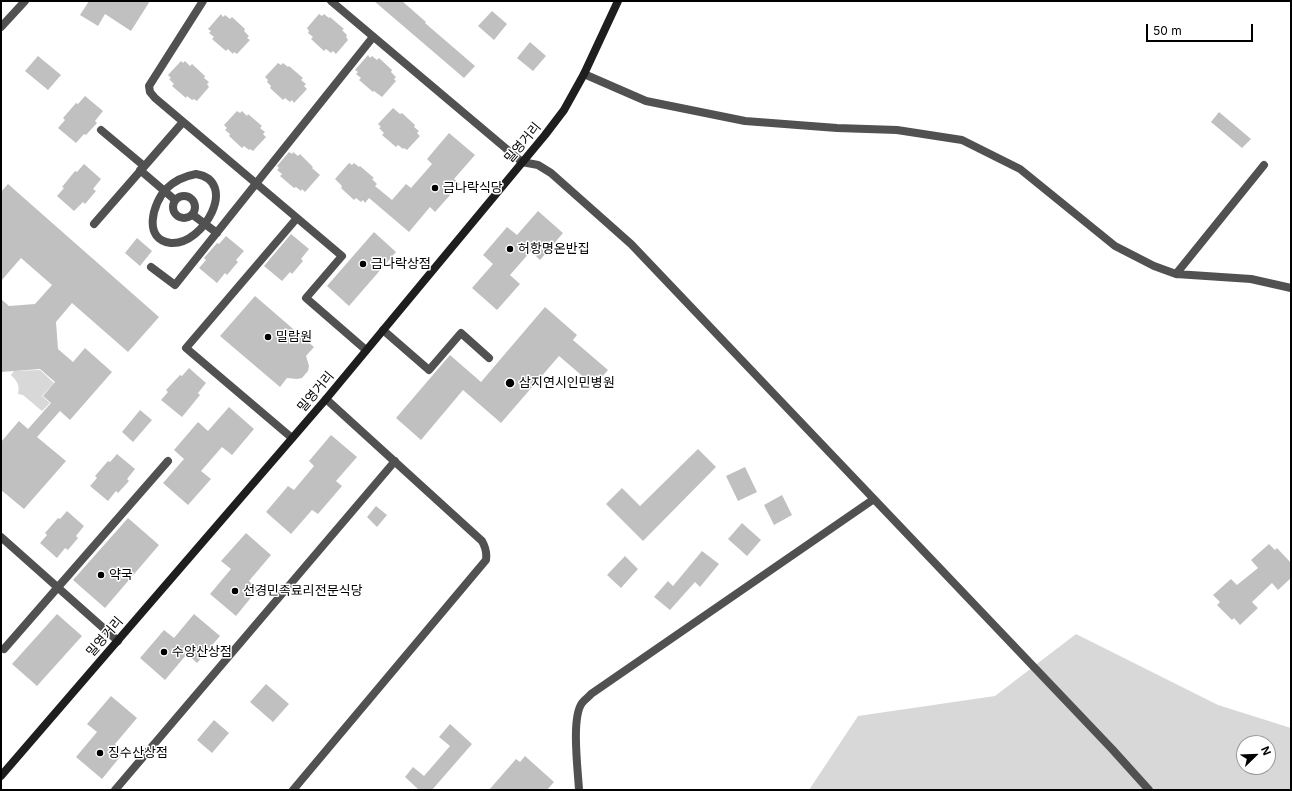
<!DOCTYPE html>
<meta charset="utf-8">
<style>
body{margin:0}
#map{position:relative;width:1292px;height:791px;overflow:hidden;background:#fff;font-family:Inter,sans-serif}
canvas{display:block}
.frame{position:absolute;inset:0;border:2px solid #000;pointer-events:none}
.north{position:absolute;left:1236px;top:735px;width:40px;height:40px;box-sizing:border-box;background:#fff;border:1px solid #999;border-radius:50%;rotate:67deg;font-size:11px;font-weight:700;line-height:16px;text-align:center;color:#000}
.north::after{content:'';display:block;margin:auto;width:14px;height:18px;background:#000;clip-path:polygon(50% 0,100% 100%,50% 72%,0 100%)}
.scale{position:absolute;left:1146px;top:24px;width:107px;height:18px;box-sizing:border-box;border:2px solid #000;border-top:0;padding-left:5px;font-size:12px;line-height:14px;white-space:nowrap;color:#000;-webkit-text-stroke:3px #fff;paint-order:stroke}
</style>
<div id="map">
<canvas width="1292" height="791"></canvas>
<div class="frame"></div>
<div class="north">N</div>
<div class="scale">50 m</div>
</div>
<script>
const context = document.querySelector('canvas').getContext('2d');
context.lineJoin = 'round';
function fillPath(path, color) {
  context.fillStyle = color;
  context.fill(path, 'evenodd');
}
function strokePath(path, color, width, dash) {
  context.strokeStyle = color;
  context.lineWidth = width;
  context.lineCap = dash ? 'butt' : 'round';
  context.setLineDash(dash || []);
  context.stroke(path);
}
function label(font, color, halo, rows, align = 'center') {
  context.font = font + ' Inter,"Noto Sans KR",sans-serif';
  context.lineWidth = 3;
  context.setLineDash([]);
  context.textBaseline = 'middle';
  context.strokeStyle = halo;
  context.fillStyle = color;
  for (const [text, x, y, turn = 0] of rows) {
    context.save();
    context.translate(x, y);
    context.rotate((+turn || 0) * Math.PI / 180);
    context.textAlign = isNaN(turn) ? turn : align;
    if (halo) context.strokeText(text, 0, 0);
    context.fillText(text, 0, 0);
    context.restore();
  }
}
fillPath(new Path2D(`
 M 40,370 L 54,383 L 42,396 L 50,403 L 42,411 L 23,395 L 18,394 C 20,385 17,381 11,375 L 14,371 Z
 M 1076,634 L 1218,705 L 1291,728 L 1291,790 L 809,790 L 858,716 L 995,696 ZM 1244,743 L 1268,743 L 1268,767 L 1244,767 Z`), '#d8d8d8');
fillPath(new Path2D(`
 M 89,1 L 150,1 L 131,31 L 105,14 L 98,26 L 80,15 Z
 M 374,1 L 402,1 L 426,22 L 425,23 L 475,66 L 464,78 Z
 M 492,11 L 507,24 L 494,40 L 478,26 Z
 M 221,14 L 223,17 L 225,15 L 230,19 L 232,17 L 245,29 L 244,31 L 249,36 L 247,38 L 250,40 L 237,54 L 234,52 L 233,54 L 228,49 L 226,51 L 212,39 L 214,37 L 209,33 L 211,31 L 208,29 Z
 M 319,14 L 322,16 L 324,14 L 329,18 L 330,17 L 344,29 L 342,30 L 347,35 L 346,37 L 348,40 L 336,54 L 333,51 L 331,53 L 326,49 L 324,51 L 311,39 L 313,37 L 308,33 L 309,31 L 307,28 Z
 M 530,42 L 546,56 L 533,71 L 517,58 Z
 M 368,55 L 370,58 L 372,56 L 377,60 L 379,58 L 392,70 L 391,72 L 396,77 L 394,79 L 396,81 L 382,97 L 374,91 L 373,92 L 359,80 L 361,78 L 356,74 L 358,72 L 355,70 Z
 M 38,56 L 61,75 L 48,90 L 25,71 Z
 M 181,61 L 183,63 L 185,61 L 190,66 L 192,64 L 205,76 L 204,78 L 209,82 L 207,84 L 209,87 L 197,101 L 194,99 L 192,100 L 187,96 L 186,98 L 172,86 L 174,84 L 169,79 L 171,78 L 168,75 Z
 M 278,63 L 281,65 L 283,63 L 288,67 L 289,66 L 303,78 L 301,80 L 306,84 L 304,86 L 307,89 L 294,103 L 292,100 L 290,102 L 285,98 L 283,100 L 270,88 L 271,86 L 267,82 L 268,80 L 265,77 Z
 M 85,96 L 103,111 L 95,121 L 97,123 L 86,135 L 84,134 L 76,143 L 58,128 L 65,120 L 63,118 L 76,103 L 78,104 Z
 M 393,108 L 400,114 L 402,113 L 415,125 L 414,127 L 419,131 L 417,133 L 420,136 L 407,150 L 404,148 L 403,149 L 398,145 L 396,147 L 382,135 L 384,133 L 379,128 L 381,127 L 378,124 Z
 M 237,111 L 240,113 L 242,111 L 247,116 L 248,114 L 262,126 L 260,128 L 265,132 L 263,134 L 266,137 L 253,151 L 250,149 L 249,150 L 244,146 L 242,148 L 229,136 L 230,134 L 225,130 L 227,128 L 224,125 Z
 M 1219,112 L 1251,139 L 1242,148 L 1211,122 Z
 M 449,133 L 475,155 L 454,179 L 460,184 L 435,212 L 430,207 L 409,232 L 369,198 L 365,203 L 363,200 L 361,202 L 356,198 L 354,200 L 341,188 L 342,186 L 335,179 L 349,163 L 352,165 L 354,163 L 359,167 L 360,166 L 374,178 L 372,179 L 377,184 L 375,186 L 392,200 L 406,184 L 411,188 L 432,164 L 427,159 Z
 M 289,152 L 292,154 L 293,152 L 298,156 L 300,154 L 313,167 L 312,168 L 320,175 L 305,192 L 302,189 L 301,191 L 296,187 L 294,188 L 280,176 L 282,174 L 277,170 L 279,168 L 277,166 Z
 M 84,164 L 101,179 L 93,189 L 96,191 L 85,204 L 83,202 L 74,211 L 57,196 L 64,188 L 62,187 L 75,171 L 77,172 Z
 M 8,184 L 159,317 L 128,352 L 72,303 L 56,322 L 58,349 L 73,362 L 85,348 L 112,372 L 70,420 L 60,411 L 37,437 L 66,461 L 24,509 L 1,490 L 1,442 L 19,421 L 28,429 L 51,403 L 43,396 L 55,382 L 40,369 L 1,372 L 1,299 L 9,306 L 35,304 L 52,285 L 21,258 L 1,281 L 1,192 Z
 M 538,211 L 563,233 L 540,260 L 531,251 L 510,275 L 520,284 L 497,310 L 472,288 L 493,264 L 483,255 L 507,227 L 517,235 Z
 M 374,232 L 396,252 L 349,306 L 327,286 Z
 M 291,234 L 309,249 L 301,259 L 303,261 L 292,274 L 290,272 L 282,281 L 264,266 Z
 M 226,236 L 244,251 L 236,260 L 238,262 L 227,275 L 225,273 L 217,283 L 199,268 L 206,260 L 204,258 L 217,243 L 219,244 Z
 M 137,238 L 152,251 L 140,266 L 125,253 Z
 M 255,296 L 314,347 L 306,356 L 309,366 L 308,371 L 302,378 L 297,379 L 287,378 L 280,387 L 220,336 Z
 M 545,307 L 577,335 L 573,340 L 608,370 L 594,386 L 559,356 L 501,423 L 463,390 L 421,440 L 396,418 L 450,355 L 481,382 Z
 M 189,368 L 206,383 L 198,393 L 200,395 L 182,417 L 161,400 L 168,392 L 166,390 L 180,375 L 182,376 Z
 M 229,407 L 254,429 L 232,455 L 222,447 L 201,471 L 211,479 L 188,505 L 163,483 L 184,459 L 174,450 L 198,422 L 208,431 Z
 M 140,410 L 152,420 L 133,442 L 122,432 Z
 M 331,435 L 357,457 L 336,481 L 342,486 L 318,514 L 312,510 L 291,534 L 266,512 L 288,486 L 294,490 L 314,466 L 309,461 Z
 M 698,449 L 716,467 L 643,541 L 606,504 L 622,488 L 640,506 Z
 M 117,454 L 135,469 L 127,479 L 129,481 L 118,493 L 116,491 L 108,501 L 90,486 L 97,478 L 95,476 L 108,461 L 110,462 Z
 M 745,467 L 757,492 L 738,501 L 726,476 Z
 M 782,495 L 792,515 L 774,525 L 764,505 Z
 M 376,506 L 387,515 L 377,527 L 367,517 Z
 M 67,511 L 84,526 L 76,536 L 78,538 L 68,550 L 65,548 L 57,558 L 40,543 L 47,535 L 45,533 L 58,518 L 60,519 Z
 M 128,518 L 159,545 L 105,608 L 73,580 Z
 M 742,523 L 761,540 L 747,556 L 728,539 Z
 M 246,533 L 271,555 L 249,581 L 258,589 L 236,616 L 210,594 L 231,569 L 221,561 Z
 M 1269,544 L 1275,550 L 1277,548 L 1291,563 L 1291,578 L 1278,590 L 1272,583 L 1252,602 L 1258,608 L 1240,625 L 1234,618 L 1232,620 L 1217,605 L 1220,602 L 1213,595 L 1231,579 L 1237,585 L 1258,568 L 1251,560 Z
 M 702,551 L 719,564 L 700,587 L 695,582 L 670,610 L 654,597 L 668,581 L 673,586 Z
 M 625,556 L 638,569 L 621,588 L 607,575 Z
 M 57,614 L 82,636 L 37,686 L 12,664 Z
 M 194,614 L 220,636 L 197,663 L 187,654 L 165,680 L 140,658 L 164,630 L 174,638 Z
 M 266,684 L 289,704 L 273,722 L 250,702 Z
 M 111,696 L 137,718 L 115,744 L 124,752 L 102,779 L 76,757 L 97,732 L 87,724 Z
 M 214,720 L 229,733 L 212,753 L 197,740 Z
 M 450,724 L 472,744 L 432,790 L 419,790 L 405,777 L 413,767 L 424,776 L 450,746 L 439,737 Z
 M 525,756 L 554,782 L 547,790 L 489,790 L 516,759 L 520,762 Z`), '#c0c0c0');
strokePath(new Path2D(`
 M 203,1 L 149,86 L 150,92 L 155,98 L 342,256 L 306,298 L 366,350
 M 1,27 L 25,1
 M 584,74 L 646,101 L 745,121 L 837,128 L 897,130 L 962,140 L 1020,169 L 1115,246 L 1154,266 L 1176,274 L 1251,279 L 1291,288
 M 101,130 L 144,166
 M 522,162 L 538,165 L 551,173 L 631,244 L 1112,749 L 1149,790
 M 140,170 L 175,200
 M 196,174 C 239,181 204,245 171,243 C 142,240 153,203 166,189 C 174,181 185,176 196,174 Z
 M173 207a11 11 0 1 1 22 0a11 11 0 1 1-22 0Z
 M 193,215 L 217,233
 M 94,224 L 183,122
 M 151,267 L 175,285 L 373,37
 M 1176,274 L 1264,165
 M 383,330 L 429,370 L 461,333 L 489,358
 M 292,438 L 186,348 L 297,218
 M 1,537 L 118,641
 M 4,649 L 168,461
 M 115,790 L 395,461
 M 293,790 L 486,560 C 487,553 486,548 482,541 L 326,399
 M 579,790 C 578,770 571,718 582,703 C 585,699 589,697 591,694 L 874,499`), '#515151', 8);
strokePath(new Path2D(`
 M 331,1 L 522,162`), '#515151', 8);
strokePath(new Path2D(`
 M 1,776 L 326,399 L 545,135 L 564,110 L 584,74 L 618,1`), '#1e1e1e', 8);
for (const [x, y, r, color] of [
 [435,188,4,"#000"],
 [510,249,4,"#000"],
 [363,264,4,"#000"],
 [268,337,4,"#000"],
 [510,383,5,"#000"],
 [101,575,4,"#000"],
 [235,591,4,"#000"],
 [164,652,4,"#000"],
 [100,753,4,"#000"]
]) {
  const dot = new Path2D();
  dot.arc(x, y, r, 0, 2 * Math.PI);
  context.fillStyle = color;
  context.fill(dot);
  strokePath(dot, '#fff', 1.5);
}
label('13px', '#000', '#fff', [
 ["밀영거리",523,143,-50],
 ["밀영거리",316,392,-50],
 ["밀영거리",105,637,-49]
]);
label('13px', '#000', '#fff', [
 ["금나락식당",443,188],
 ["허항명온반집",518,249],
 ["금나락상점",371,264],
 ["밀람원",276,337],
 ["삼지연시인민병원",519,383],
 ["약국",109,575],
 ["선경민족료리전문식당",243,591],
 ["수양산상점",172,652],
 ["징수산상점",108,753]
], 'left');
</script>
